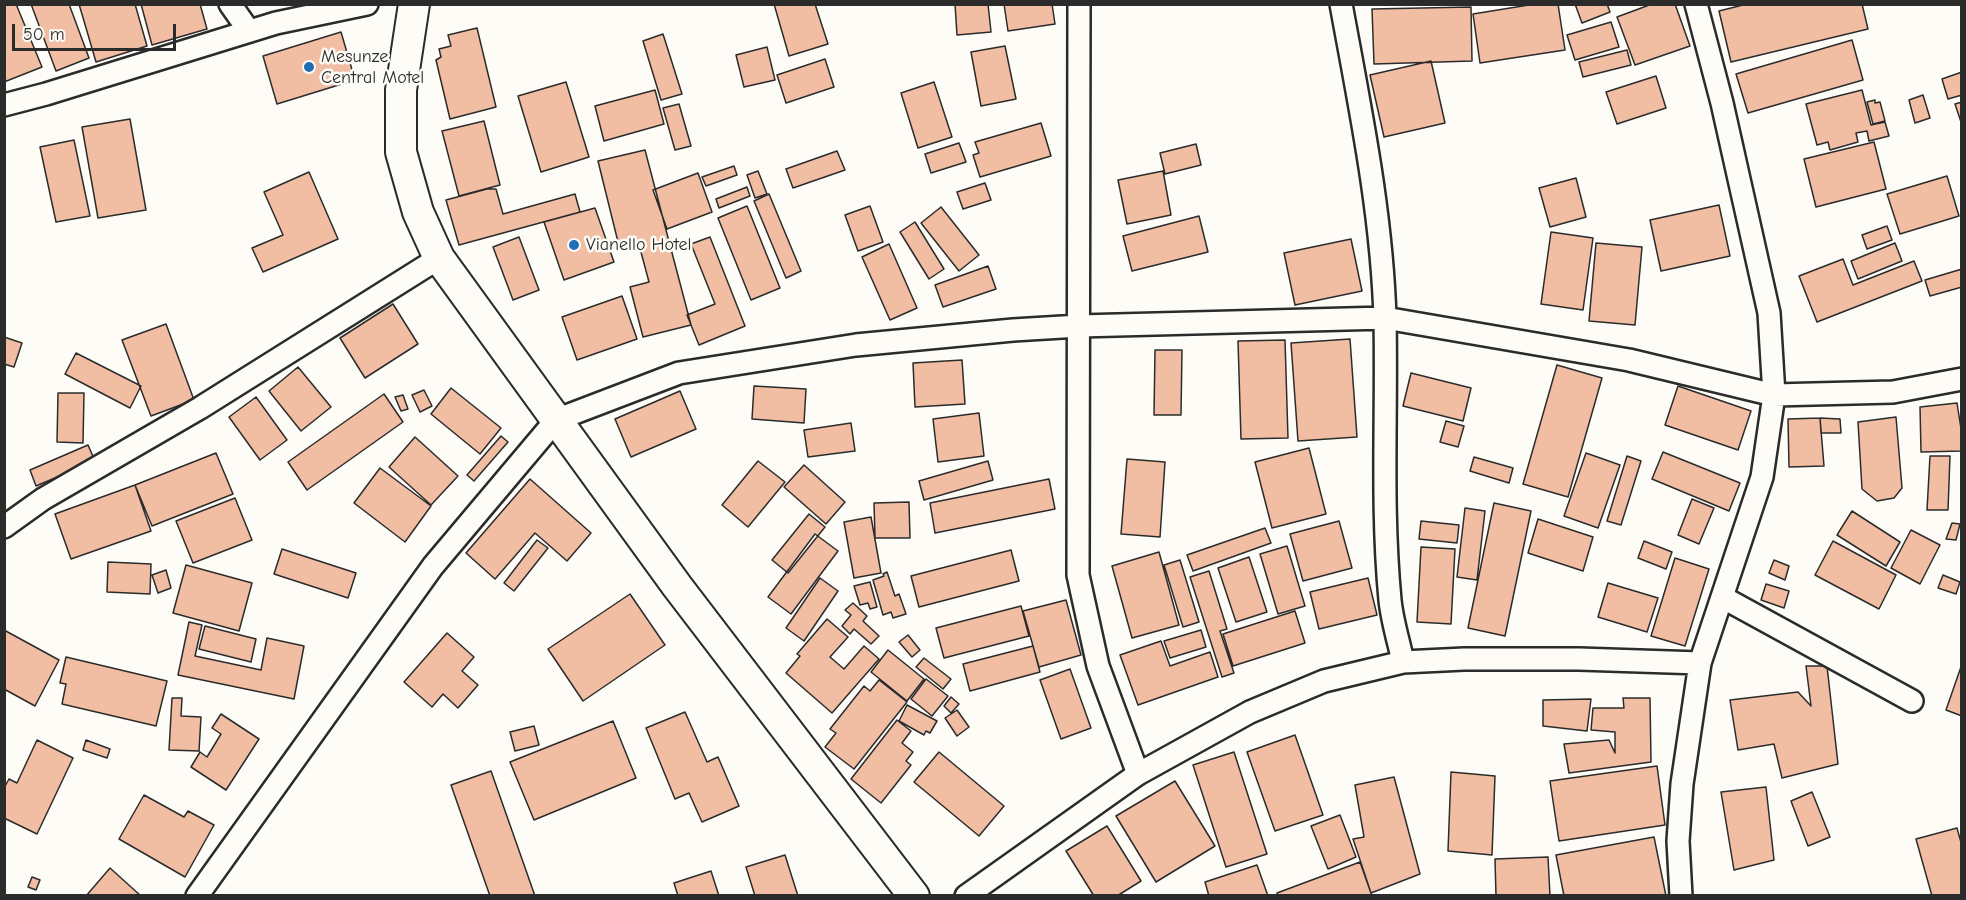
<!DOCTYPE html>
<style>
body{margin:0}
#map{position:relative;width:1966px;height:900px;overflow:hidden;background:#fdfcf7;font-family:"Comic Neue",sans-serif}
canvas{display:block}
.frame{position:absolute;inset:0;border:6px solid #2b2b2b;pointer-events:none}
.scale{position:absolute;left:12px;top:24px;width:164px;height:27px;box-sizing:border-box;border:3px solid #2b2b2b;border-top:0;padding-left:8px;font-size:18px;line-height:21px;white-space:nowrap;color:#2b2b2b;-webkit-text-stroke:4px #fdfcf7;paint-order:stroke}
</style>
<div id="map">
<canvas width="1966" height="900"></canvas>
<div class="frame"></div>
<div class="scale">50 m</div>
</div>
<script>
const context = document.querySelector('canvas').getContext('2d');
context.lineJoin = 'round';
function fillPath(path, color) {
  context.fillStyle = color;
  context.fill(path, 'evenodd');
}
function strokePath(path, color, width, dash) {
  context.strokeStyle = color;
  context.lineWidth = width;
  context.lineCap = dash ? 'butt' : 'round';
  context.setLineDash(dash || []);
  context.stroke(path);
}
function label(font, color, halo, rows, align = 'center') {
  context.font = font + ' "Comic Neue",sans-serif';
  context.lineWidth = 5;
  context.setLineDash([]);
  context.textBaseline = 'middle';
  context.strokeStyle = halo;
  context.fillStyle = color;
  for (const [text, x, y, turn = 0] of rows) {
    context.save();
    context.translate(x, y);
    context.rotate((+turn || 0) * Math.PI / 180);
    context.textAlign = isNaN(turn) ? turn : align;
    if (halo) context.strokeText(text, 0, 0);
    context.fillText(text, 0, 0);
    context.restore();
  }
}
const building = new Path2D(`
 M 4,4 L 16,4 L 42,67 L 4,82 Z
 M 31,4 L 69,4 L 89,58 L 56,71 Z
 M 79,4 L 135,4 L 147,46 L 96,62 Z
 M 141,4 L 200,4 L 207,29 L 152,45 Z
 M 774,4 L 815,4 L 828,44 L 789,56 Z
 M 955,4 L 988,4 L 991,32 L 957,35 Z
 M 1004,4 L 1052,4 L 1055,24 L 1008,31 Z
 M 1535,4 L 1558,4 L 1565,50 L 1480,63 L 1473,14 Z
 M 1575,4 L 1607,4 L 1610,12 L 1582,23 Z
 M 1652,4 L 1675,4 L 1690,46 L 1635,65 L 1617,17 Z
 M 1747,4 L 1862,4 L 1868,29 L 1731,62 L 1719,11 Z
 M 1471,7 L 1472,61 L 1374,64 L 1372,9 Z
 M 1611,22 L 1619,47 L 1575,60 L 1567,35 Z
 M 477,28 L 496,107 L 450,119 L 436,60 L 441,57 L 439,49 L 451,46 L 448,35 Z
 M 341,32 L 355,80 L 277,104 L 263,56 Z
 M 663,34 L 682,94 L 661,100 L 643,41 Z
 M 1852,40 L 1863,80 L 1748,113 L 1736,74 Z
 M 1005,46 L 1016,99 L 981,106 L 971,52 Z
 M 767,47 L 775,80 L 744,87 L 736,55 Z
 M 1627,50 L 1631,65 L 1583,77 L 1579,62 Z
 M 825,59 L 834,87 L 786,103 L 777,75 Z
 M 1431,61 L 1445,123 L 1384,137 L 1370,75 Z
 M 1962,72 L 1962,95 L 1948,99 L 1942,79 Z
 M 1656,76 L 1666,108 L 1617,124 L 1606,92 Z
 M 566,82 L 589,157 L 541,172 L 518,96 Z
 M 934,82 L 952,137 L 918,148 L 901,93 Z
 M 655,90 L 664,124 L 604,141 L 595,106 Z
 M 1862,90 L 1871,125 L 1885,122 L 1889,136 L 1869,141 L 1867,131 L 1856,133 L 1858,142 L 1830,150 L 1828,142 L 1817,145 L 1806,104 Z
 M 1923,95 L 1930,118 L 1915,123 L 1909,100 Z
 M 1875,100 L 1875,103 L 1880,102 L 1885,121 L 1873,124 L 1867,102 Z
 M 1962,102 L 1962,121 L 1961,122 L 1955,104 Z
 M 679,104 L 691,146 L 675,150 L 663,108 Z
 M 130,119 L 146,210 L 98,218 L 82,127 Z
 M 484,121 L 500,185 L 459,196 L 442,131 Z
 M 1041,123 L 1051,156 L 980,177 L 973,155 L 979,153 L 975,142 Z
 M 74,140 L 90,216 L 56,222 L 40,147 Z
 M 1874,142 L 1886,189 L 1816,207 L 1804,159 Z
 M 959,143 L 966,162 L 931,173 L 925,154 Z
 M 1196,144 L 1201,165 L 1165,174 L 1160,153 Z
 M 645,150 L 691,325 L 643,337 L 630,287 L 649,282 L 638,241 L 619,246 L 598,161 Z
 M 837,151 L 845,170 L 793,188 L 786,169 Z
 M 734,166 L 737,175 L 706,186 L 702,177 Z
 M 758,171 L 767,194 L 755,198 L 747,175 Z
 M 1163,171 L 1171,215 L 1127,224 L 1118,180 Z
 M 309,172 L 338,239 L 263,272 L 252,248 L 283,235 L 264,192 Z
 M 698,173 L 712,212 L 667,229 L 653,190 Z
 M 1947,176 L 1959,216 L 1900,234 L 1887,194 Z
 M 1576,178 L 1586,217 L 1550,227 L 1539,188 Z
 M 985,183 L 991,200 L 963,209 L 957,192 Z
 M 747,187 L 750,196 L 719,208 L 716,199 Z
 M 487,189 L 496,189 L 503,214 L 575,194 L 580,212 L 459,245 L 446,200 Z
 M 769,194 L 801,271 L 786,278 L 754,201 Z
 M 1719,205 L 1730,256 L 1661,271 L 1650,220 Z
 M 747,206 L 780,288 L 751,300 L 718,218 Z
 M 870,206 L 883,242 L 858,251 L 845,215 Z
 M 941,207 L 979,255 L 959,271 L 921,223 Z
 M 595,208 L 614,262 L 564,280 L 544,222 Z
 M 1199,216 L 1208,252 L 1132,271 L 1123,236 Z
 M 915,222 L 944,269 L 929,279 L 900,232 Z
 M 1887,226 L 1892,240 L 1867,249 L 1862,235 Z
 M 1551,232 L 1593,238 L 1583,310 L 1541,304 Z
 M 519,237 L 539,290 L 513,300 L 493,247 Z
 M 710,237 L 745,326 L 699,345 L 687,315 L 715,304 L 691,244 Z
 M 1351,239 L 1362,291 L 1295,305 L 1284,253 Z
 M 1596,243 L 1642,247 L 1635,325 L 1589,321 Z
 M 1895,243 L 1902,261 L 1858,279 L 1851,261 Z
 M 889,244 L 917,308 L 890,320 L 862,257 Z
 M 1843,259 L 1853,285 L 1914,261 L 1922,281 L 1817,322 L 1799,276 Z
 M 988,266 L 996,289 L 943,307 L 935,285 Z
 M 1962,269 L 1962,287 L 1930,296 L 1925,280 Z
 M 622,296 L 637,339 L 577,360 L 562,317 Z
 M 393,304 L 418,344 L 365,378 L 340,338 Z
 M 166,324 L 194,400 L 151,416 L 122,340 Z
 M 4,337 L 22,343 L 14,367 L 4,364 Z
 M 1350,339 L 1357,437 L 1298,441 L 1291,343 Z
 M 1285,340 L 1288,438 L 1241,439 L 1238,341 Z
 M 1155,350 L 1182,350 L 1181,415 L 1154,415 Z
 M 76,353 L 141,386 L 130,408 L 65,374 Z
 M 962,360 L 965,404 L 915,407 L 913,363 Z
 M 1557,365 L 1602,378 L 1568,497 L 1523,484 Z
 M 298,367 L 331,407 L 301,431 L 269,391 Z
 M 1411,373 L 1471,388 L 1463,421 L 1403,406 Z
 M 754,386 L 806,389 L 804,423 L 752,419 Z
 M 1678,386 L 1751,411 L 1738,450 L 1665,425 Z
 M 451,388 L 501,428 L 480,454 L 431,414 Z
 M 424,390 L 432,406 L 420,412 L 412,395 Z
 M 680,391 L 696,429 L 631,457 L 615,419 Z
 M 58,393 L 84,393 L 83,443 L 57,442 Z
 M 384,394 L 403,422 L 307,490 L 288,462 Z
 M 403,395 L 408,409 L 401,411 L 395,397 Z
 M 256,397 L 287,440 L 260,460 L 229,417 Z
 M 1957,403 L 1962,435 L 1962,451 L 1921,452 L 1920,407 Z
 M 979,413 L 984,456 L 938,462 L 933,419 Z
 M 1896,417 L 1902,488 L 1894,498 L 1877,501 L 1862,489 L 1858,422 Z
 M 1820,418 L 1824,466 L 1789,467 L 1788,419 Z
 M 1820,418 L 1840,419 L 1841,433 L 1821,433 Z
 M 1446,421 L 1464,426 L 1458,447 L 1440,442 Z
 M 851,423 L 855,451 L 808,457 L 804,430 Z
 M 501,436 L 508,442 L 474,481 L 467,475 Z
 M 415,437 L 458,476 L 431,505 L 389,467 Z
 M 88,445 L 95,461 L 36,486 L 30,470 Z
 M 1309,448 L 1326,514 L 1272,528 L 1255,462 Z
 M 1663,452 L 1740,483 L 1729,511 L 1652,479 Z
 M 216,453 L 233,494 L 152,526 L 135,485 Z
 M 1586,453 L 1620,465 L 1598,528 L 1564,516 Z
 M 1627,456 L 1641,461 L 1621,525 L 1607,521 Z
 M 1930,456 L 1950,456 L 1948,510 L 1927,510 Z
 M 1474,457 L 1513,468 L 1509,483 L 1470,471 Z
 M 1127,459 L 1165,462 L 1160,537 L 1121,534 Z
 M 758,461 L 785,482 L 748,527 L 722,505 Z
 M 988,461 L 993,480 L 924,500 L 919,481 Z
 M 804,465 L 845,502 L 826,524 L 784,487 Z
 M 380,468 L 431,506 L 405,542 L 354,503 Z
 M 530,479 L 591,533 L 567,561 L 535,533 L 495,579 L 466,553 Z
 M 1049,479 L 1055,509 L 935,533 L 930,503 Z
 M 135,485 L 151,531 L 71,559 L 55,514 Z
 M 235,498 L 252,540 L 193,563 L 176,521 Z
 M 1692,499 L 1714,508 L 1699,544 L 1678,535 Z
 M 909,502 L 910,538 L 875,538 L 874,503 Z
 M 1494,503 L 1531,511 L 1505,636 L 1468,628 Z
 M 1465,508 L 1485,511 L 1477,580 L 1457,577 Z
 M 1852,511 L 1900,542 L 1886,566 L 1837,535 Z
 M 809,514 L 825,527 L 788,573 L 772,560 Z
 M 871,517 L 881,573 L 854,578 L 844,522 Z
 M 1538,519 L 1593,537 L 1583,571 L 1528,553 Z
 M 1339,521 L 1352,568 L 1303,581 L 1290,534 Z
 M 1421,521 L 1459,525 L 1457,543 L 1419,539 Z
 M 1952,523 L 1960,524 L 1956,540 L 1946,539 Z
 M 1265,528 L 1271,543 L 1193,571 L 1187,555 Z
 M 1911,530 L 1940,545 L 1920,584 L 1891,568 Z
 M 815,534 L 838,551 L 791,614 L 768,597 Z
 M 537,540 L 548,548 L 514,591 L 504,583 Z
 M 1644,541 L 1672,552 L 1666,569 L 1638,558 Z
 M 1833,541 L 1896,575 L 1879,609 L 1815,575 Z
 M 1287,546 L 1305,606 L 1278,614 L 1260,554 Z
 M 1421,547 L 1455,549 L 1451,624 L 1417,622 Z
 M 282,549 L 356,573 L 348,598 L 274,574 Z
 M 1011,550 L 1019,581 L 919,607 L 911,576 Z
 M 1159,552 L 1179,625 L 1132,638 L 1112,566 Z
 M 1249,557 L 1267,612 L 1236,622 L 1218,568 Z
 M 1675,558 L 1709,569 L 1685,646 L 1651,636 Z
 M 1180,560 L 1199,622 L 1183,627 L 1164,565 Z
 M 1774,560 L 1789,566 L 1785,580 L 1769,573 Z
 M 108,562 L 151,564 L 150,594 L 107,592 Z
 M 186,565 L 252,583 L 239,631 L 173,613 Z
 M 166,570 L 171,588 L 158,593 L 152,575 Z
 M 1209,571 L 1227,629 L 1220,631 L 1234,673 L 1222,677 L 1190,577 Z
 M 887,572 L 895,596 L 899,594 L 906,614 L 893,618 L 891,612 L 883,615 L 873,580 L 884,576 L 883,574 Z
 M 1943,575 L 1960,582 L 1956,594 L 1938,588 Z
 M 820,578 L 838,591 L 804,641 L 786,628 Z
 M 1368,578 L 1377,615 L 1319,629 L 1310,592 Z
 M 870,582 L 877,607 L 870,609 L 868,603 L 860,605 L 854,586 Z
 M 1608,583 L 1658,598 L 1647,632 L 1598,617 Z
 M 1766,584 L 1789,591 L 1784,608 L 1761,600 Z
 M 630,594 L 665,645 L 583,701 L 548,649 Z
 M 1066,600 L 1081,655 L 1039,667 L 1023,611 Z
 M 853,603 L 867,616 L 863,621 L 879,636 L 871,644 L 854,629 L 850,634 L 842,626 L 851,615 L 845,610 Z
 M 1021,606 L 1029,636 L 944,658 L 936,628 Z
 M 1295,611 L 1305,643 L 1233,666 L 1223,634 Z
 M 827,619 L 848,637 L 830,657 L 844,669 L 864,646 L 879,659 L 832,713 L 786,673 L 800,656 L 797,654 Z
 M 189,622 L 202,625 L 195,656 L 261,670 L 267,638 L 304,646 L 294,699 L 178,675 Z
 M 205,626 L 256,639 L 251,662 L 199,649 Z
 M 4,630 L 59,660 L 35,706 L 4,689 Z
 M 1201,630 L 1206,647 L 1170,658 L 1164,641 Z
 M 447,633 L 474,657 L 462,671 L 478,685 L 458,708 L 443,694 L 432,707 L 404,682 Z
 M 908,635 L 920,650 L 912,657 L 899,642 Z
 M 1161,641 L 1170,666 L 1210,652 L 1218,677 L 1138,705 L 1120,655 Z
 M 1033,646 L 1040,672 L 970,691 L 963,664 Z
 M 888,650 L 924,679 L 907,701 L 871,672 Z
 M 66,657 L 167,681 L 156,726 L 62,704 L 66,684 L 60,683 Z
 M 924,658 L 951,679 L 943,689 L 916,667 Z
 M 1962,664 L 1962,716 L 1946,710 Z
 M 1806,666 L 1827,666 L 1838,764 L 1782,778 L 1774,744 L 1738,750 L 1730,700 L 1798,692 L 1811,706 Z
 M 1070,669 L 1091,728 L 1061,739 L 1040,680 Z
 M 926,679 L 948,696 L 932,716 L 911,699 Z
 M 879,680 L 907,702 L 854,769 L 825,747 L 836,733 L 830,729 L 864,686 L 870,691 Z
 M 951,697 L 959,704 L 951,713 L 944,706 Z
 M 172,698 L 182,698 L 181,716 L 201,717 L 199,751 L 169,750 Z
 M 1623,698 L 1650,698 L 1651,762 L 1569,773 L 1564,744 L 1609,740 L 1615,753 L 1615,732 L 1591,730 L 1593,708 L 1624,708 Z
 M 1591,699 L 1587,731 L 1543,726 L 1543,700 Z
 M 907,705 L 937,721 L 930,733 L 926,731 L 924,735 L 899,721 Z
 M 957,710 L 969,727 L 957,736 L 945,718 Z
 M 685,712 L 707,762 L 718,757 L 739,806 L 702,822 L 689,793 L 675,799 L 646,728 Z
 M 221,714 L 259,739 L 226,790 L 191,767 L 200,752 L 207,757 L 221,734 L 212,728 Z
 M 897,720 L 911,731 L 902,743 L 913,752 L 906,761 L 911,765 L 881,803 L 851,779 Z
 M 613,721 L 636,778 L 534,820 L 510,762 Z
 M 534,726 L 539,745 L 515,751 L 510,732 Z
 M 1295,735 L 1323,815 L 1275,831 L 1247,752 Z
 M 37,740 L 73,758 L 37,834 L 4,818 L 4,788 L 9,779 L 17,783 Z
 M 86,740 L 110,749 L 107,758 L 83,750 Z
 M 939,752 L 1004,806 L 979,836 L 914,782 Z
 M 1234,752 L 1267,854 L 1226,867 L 1193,765 Z
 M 1657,766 L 1665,825 L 1559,841 L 1550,781 Z
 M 491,771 L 535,896 L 490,896 L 451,785 Z
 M 1451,772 L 1495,776 L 1492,855 L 1448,851 Z
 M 1394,777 L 1420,874 L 1371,893 L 1353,839 L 1364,837 L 1355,785 Z
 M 1175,781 L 1215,846 L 1156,882 L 1116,816 Z
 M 1766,787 L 1774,860 L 1734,870 L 1721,792 Z
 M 1812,792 L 1830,837 L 1808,846 L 1791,801 Z
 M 144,795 L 184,817 L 188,811 L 214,825 L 185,877 L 119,839 Z
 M 1340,815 L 1356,857 L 1328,869 L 1311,826 Z
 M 1107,826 L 1141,881 L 1117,896 L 1094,896 L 1066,851 Z
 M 1957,828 L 1962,846 L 1962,896 L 1932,896 L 1916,839 Z
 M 1654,837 L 1666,896 L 1564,896 L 1556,855 Z
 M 785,855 L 798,896 L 755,896 L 746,867 Z
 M 1548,857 L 1550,896 L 1496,896 L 1495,859 Z
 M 1360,862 L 1372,896 L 1278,896 L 1277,893 Z
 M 1257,865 L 1268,896 L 1209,896 L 1205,882 Z
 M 110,868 L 141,896 L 86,896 Z
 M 711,871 L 719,896 L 678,896 L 674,883 Z
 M 32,877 L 40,880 L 36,890 L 28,887 Z`);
fillPath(building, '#f2bea3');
strokePath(building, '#2b2b2b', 1.5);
const street = new Path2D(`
 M 230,4 L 249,31
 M 1079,4 L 1078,575 L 1098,666 L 1138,774
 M 1341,4 C 1360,108 1382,213 1385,319 C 1387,413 1381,506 1390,600 C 1392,621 1399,642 1403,662
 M 4,105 L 46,94 L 276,23 L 367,4
 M 4,527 L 43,499 L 200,408 L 439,258
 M 1722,597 L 1912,701
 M 197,896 L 433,566 L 556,420 L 679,373 L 856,345 L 1013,330 L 1079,326 L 1385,318 L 1629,360 L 1774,395 L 1893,392 L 1962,379
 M 966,896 L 1138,774 L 1250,712 L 1324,681 L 1403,662 L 1464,659 L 1579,659 L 1700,663
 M 1681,896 L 1678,841 L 1682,784 L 1700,663 L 1762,477 L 1774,395 L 1769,313 L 1722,103 L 1696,4`);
const secondary = new Path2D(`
 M 414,4 L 401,90 L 401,152 L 418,212 L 439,258 L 677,586 L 914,896`);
strokePath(street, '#2b2b2b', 26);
strokePath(secondary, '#2b2b2b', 34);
strokePath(street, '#fdfcf7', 21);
strokePath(secondary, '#fdfcf7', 30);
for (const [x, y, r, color] of [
 [309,67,6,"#1f6fb2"],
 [574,245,6,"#1f6fb2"]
]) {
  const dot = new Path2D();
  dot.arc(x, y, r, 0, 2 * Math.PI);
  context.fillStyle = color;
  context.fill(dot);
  strokePath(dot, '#fdfcf7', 2);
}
label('18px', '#2b2b2b', '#fdfcf7', [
 ["Mesunze",321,57],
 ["Central Motel",321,78],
 ["Vianello Hotel",586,245]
], 'left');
</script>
